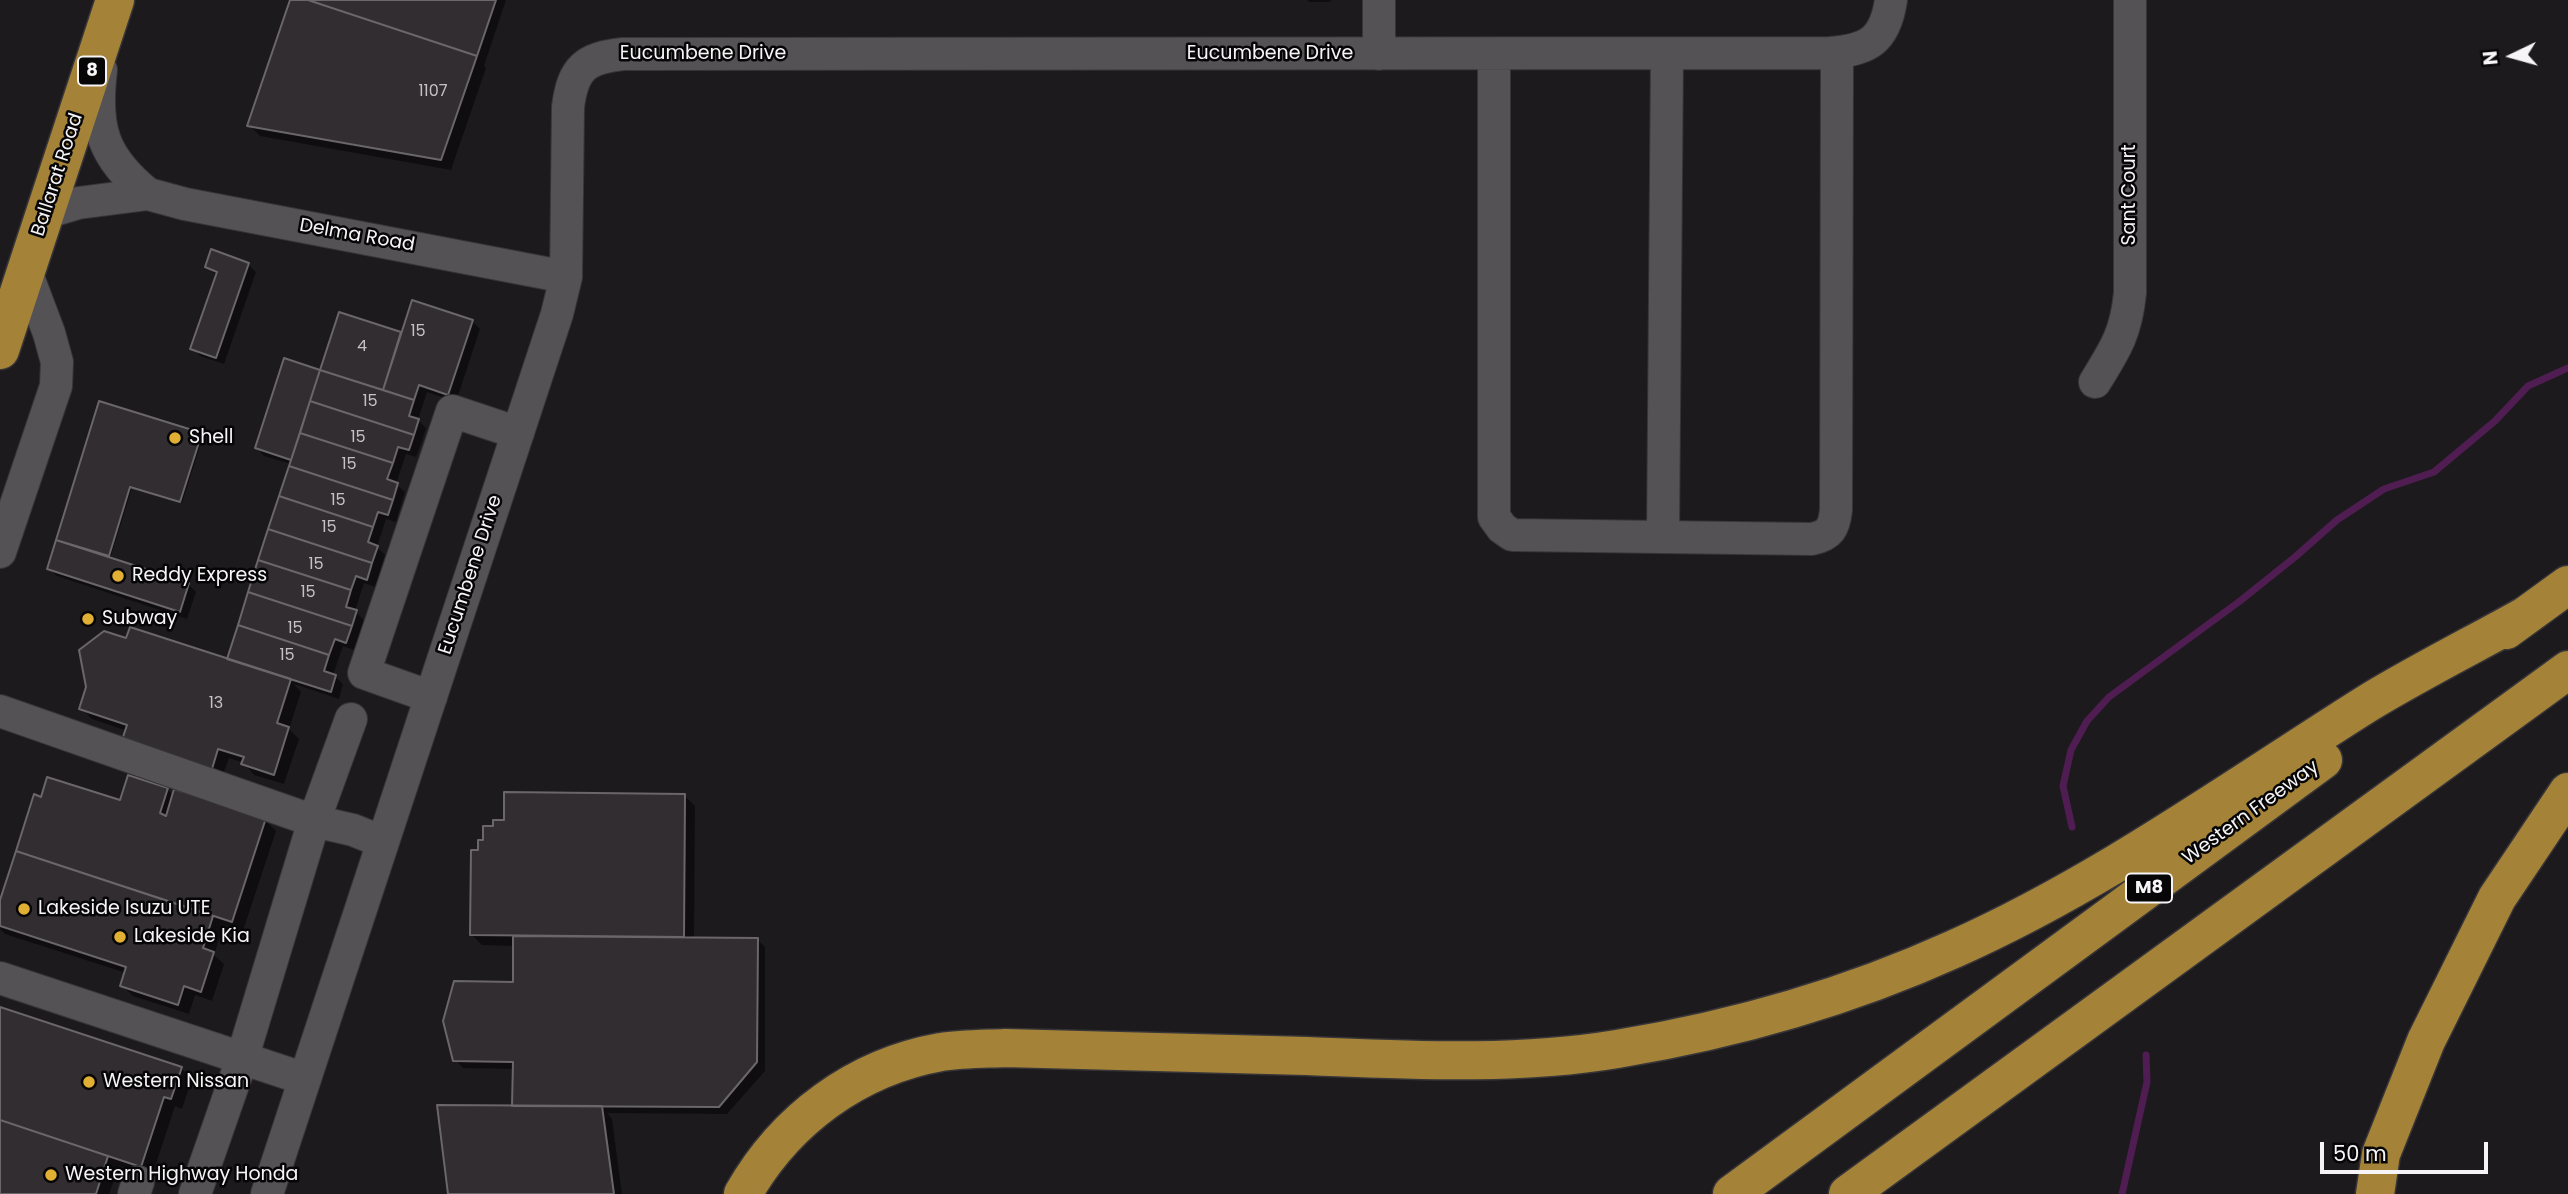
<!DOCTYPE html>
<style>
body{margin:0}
#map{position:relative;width:2568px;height:1194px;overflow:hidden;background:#1d1a1d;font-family:Poppins,sans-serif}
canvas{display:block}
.north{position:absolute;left:2477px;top:21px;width:70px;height:70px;-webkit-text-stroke:5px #070607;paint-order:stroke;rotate:265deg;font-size:19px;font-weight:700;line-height:28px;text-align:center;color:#f6f4f6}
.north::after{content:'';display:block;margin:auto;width:24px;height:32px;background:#f6f4f6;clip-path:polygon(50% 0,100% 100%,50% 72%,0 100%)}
.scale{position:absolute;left:2320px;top:1142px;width:168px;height:32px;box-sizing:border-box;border:4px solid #f6f4f6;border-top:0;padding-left:9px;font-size:21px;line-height:24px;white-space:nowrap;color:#f6f4f6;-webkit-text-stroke:5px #070607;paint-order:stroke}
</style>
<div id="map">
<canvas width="2568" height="1194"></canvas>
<div class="north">N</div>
<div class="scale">50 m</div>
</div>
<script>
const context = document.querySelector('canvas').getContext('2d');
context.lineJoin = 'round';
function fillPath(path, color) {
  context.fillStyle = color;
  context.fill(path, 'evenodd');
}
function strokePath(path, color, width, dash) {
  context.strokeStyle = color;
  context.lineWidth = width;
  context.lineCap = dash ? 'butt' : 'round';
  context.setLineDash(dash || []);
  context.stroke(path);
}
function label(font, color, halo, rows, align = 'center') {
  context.font = font + ' Poppins,sans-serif';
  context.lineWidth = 5;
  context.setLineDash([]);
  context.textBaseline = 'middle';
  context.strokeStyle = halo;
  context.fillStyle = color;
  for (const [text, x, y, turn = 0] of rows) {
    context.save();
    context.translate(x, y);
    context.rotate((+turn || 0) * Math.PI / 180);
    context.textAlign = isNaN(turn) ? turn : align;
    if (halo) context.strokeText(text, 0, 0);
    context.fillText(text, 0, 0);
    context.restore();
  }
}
fillPath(new Path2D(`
 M 291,0 L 506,0 L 484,66 L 486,68 L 451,170 L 260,136 L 249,125 Z
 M 1307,0 L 1332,0 L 1329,2 L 1310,2 Z
 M 248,264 L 256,272 L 224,364 L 200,356 L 192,348 L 217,276 L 207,267 Z
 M 340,314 L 402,335 L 472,321 L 480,329 L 456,402 L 427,392 L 418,420 L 426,428 L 421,444 L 416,457 L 406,454 L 396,484 L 405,492 L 396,522 L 386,519 L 377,547 L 385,555 L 375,587 L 364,583 L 355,611 L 364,620 L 354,650 L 343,646 L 333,675 L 343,684 L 339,699 L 294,684 L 301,692 L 289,729 L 299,739 L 284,784 L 254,775 L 244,763 L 229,758 L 222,778 L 127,731 L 92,719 L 81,708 L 127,640 L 228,661 L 291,464 L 264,456 L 257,448 L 321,372 Z
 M 100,403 L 203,437 L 182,503 L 132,488 L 110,559 L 188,584 L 196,592 L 187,619 L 57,576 L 49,569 Z
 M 167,789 L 174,796 L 265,820 L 276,831 L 243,931 L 224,925 L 214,955 L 224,964 L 212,1001 L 195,995 L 189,1014 L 133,996 L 122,985 L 126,973 L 5,934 L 0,929 L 0,905 L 35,796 L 42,799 L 121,802 Z
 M 684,795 L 695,806 L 694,939 L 757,939 L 765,947 L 765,1071 L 727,1114 L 607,1113 L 612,1119 L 622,1194 L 450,1194 L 517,1107 L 514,1069 L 463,1068 L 455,1060 L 515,984 L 515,946 L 482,945 L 472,935 Z
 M 181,1068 L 192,1079 L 182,1109 L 175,1106 L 152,1176 L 119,1166 L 109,1194 L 0,1194 Z`), '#0007');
strokePath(new Path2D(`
 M 2072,827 L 2063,786 L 2071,750 L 2087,721 L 2109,697 L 2240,601 L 2295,557 L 2337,520 L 2384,489 L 2434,472 L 2495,421 L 2528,386 L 2568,368
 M 2122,1194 L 2147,1082 L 2146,1055`), '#4f1d52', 7);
const building = new Path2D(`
 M 290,0 L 308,0 L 477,56 L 441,160 L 247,126 Z
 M 308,0 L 496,0 L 477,56 Z
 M 211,249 L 249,263 L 216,358 L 190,349 L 217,272 L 205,267 Z
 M 412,300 L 473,320 L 448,395 L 419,385 L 414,400 L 383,390 Z
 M 339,312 L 401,332 L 383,390 L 320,370 Z
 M 284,358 L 320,370 L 291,460 L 255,448 Z
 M 320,370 L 414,400 L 409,416 L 419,419 L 414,435 L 310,401 Z
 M 99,401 L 202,433 L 180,502 L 130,487 L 109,556 L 56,540 Z
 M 310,401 L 414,435 L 409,450 L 398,447 L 393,463 L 300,433 Z
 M 300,433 L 393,463 L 387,479 L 398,483 L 393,500 L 289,466 Z
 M 289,466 L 393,500 L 388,515 L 378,512 L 373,527 L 279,496 Z
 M 279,496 L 373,527 L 368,542 L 378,546 L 372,563 L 268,529 Z
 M 268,529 L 372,563 L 367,580 L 356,576 L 351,590 L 258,560 Z
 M 56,540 L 189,583 L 180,612 L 47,569 Z
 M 258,560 L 351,590 L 346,607 L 357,610 L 352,626 L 248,592 Z
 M 248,592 L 352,626 L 346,643 L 335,639 L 329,655 L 238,625 Z
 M 238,625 L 329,655 L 324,671 L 336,675 L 331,692 L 227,659 Z
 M 130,627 L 291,679 L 277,723 L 289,727 L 274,775 L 241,764 L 244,757 L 218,749 L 212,769 L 122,740 L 127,725 L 79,709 L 86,687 L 79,650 L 104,631 L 126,638 Z
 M 128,775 L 168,788 L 160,813 L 166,816 L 174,789 L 266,818 L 232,922 L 16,851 L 34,794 L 41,797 L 47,777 L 120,800 Z
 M 504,792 L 685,794 L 684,937 L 470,935 L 471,850 L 478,850 L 478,840 L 483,840 L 483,826 L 493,826 L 493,820 L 504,820 Z
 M 16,851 L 213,916 L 203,948 L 214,952 L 201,992 L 184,986 L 178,1005 L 120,986 L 126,967 L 0,926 L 0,900 Z
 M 513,936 L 758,938 L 757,1062 L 719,1107 L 512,1106 L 513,1062 L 453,1061 L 443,1021 L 454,981 L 513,982 Z
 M 0,1007 L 182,1067 L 171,1099 L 164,1097 L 141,1167 L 0,1120 Z
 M 437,1105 L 602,1106 L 614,1194 L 448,1194 Z
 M 0,1120 L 108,1156 L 96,1194 L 0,1194 Z`);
fillPath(building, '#312d31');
strokePath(building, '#6a666a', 2);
const minor = new Path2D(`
 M 1379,54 L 1379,0
 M 1494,54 L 1494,517 L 1502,528 L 1512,535 L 1812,539 C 1830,535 1834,528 1836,510 L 1837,53
 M 101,70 C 94,127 102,157 148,194
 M 45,213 L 78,203 L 148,194 L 185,204 L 566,277
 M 2095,382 C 2116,348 2126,333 2130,293 L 2130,0
 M 1663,537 L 1667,54
 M 0,552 L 56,386 L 57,362 L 49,333 L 26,272
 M 431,697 L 364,673 L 452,411 L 518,433
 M 0,711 L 314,821 L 353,830 L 383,842
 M 0,978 L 305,1079
 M 134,1194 L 138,1182
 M 195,1194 L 242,1059 L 314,821 L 351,719
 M 267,1194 L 557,314 L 566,277 L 568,107 C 573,68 585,58 623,54 L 1830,53 C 1869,50 1885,40 1891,0`);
const highway = new Path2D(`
 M 0,350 L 115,0
 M 2506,630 L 2568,585
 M 743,1194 C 785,1120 856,1067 941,1052 C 962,1049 983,1049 1005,1048 C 1105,1050 1206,1053 1307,1056 C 1410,1060 1515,1066 1617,1049 C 1732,1030 1848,997 1954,949 C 2100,884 2233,788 2368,703 C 2419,672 2473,645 2525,616
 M 1732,1194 L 2323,760
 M 1848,1194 L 2568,670
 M 2375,1194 L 2381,1154 L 2426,1041 L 2497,898 L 2568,792`);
strokePath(minor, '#373537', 34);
strokePath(highway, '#373537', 41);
strokePath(minor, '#555255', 32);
strokePath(highway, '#a48339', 38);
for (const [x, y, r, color] of [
 [175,438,7,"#e1af34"],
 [118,576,7,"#e1af34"],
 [88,619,7,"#e1af34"],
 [24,909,7,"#e1af34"],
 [120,937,7,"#e1af34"],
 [89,1082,7,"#e1af34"],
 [51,1175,7,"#e1af34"]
]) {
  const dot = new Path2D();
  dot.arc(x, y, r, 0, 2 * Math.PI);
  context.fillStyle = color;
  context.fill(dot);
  strokePath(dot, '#070607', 2.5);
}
label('16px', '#c5c2c5', null, [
 ["1107",433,92],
 ["15",418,332],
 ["4",362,347],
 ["15",370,402],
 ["15",358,438],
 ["15",349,465],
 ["15",338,501],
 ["15",329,528],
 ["15",316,565],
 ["15",308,593],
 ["15",295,629],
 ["15",287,656],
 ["13",216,704]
]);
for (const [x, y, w] of [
 [92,71,28],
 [2149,888,46]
]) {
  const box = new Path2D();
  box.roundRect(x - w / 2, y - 14.5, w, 29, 5);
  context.fillStyle = '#070607';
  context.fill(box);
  strokePath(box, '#f6f4f6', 2);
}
label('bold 18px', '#f6f4f6', null, [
 ["8",92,71],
 ["M8",2149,888]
]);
label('19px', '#f6f4f6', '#070607', [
 ["Eucumbene Drive",703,54],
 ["Eucumbene Drive",1270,54],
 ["Ballarat Road",58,175,-72],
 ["Sant Court",2130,195,-90],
 ["Delma Road",357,236,10],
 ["Eucumbene Drive",471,575,-72],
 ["Western Freeway",2251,813,-36]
]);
label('19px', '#f6f4f6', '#070607', [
 ["Shell",189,438],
 ["Reddy Express",132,576],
 ["Subway",102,619],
 ["Lakeside Isuzu UTE",38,909],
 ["Lakeside Kia",134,937],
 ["Western Nissan",103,1082],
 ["Western Highway Honda",65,1175]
], 'left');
</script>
